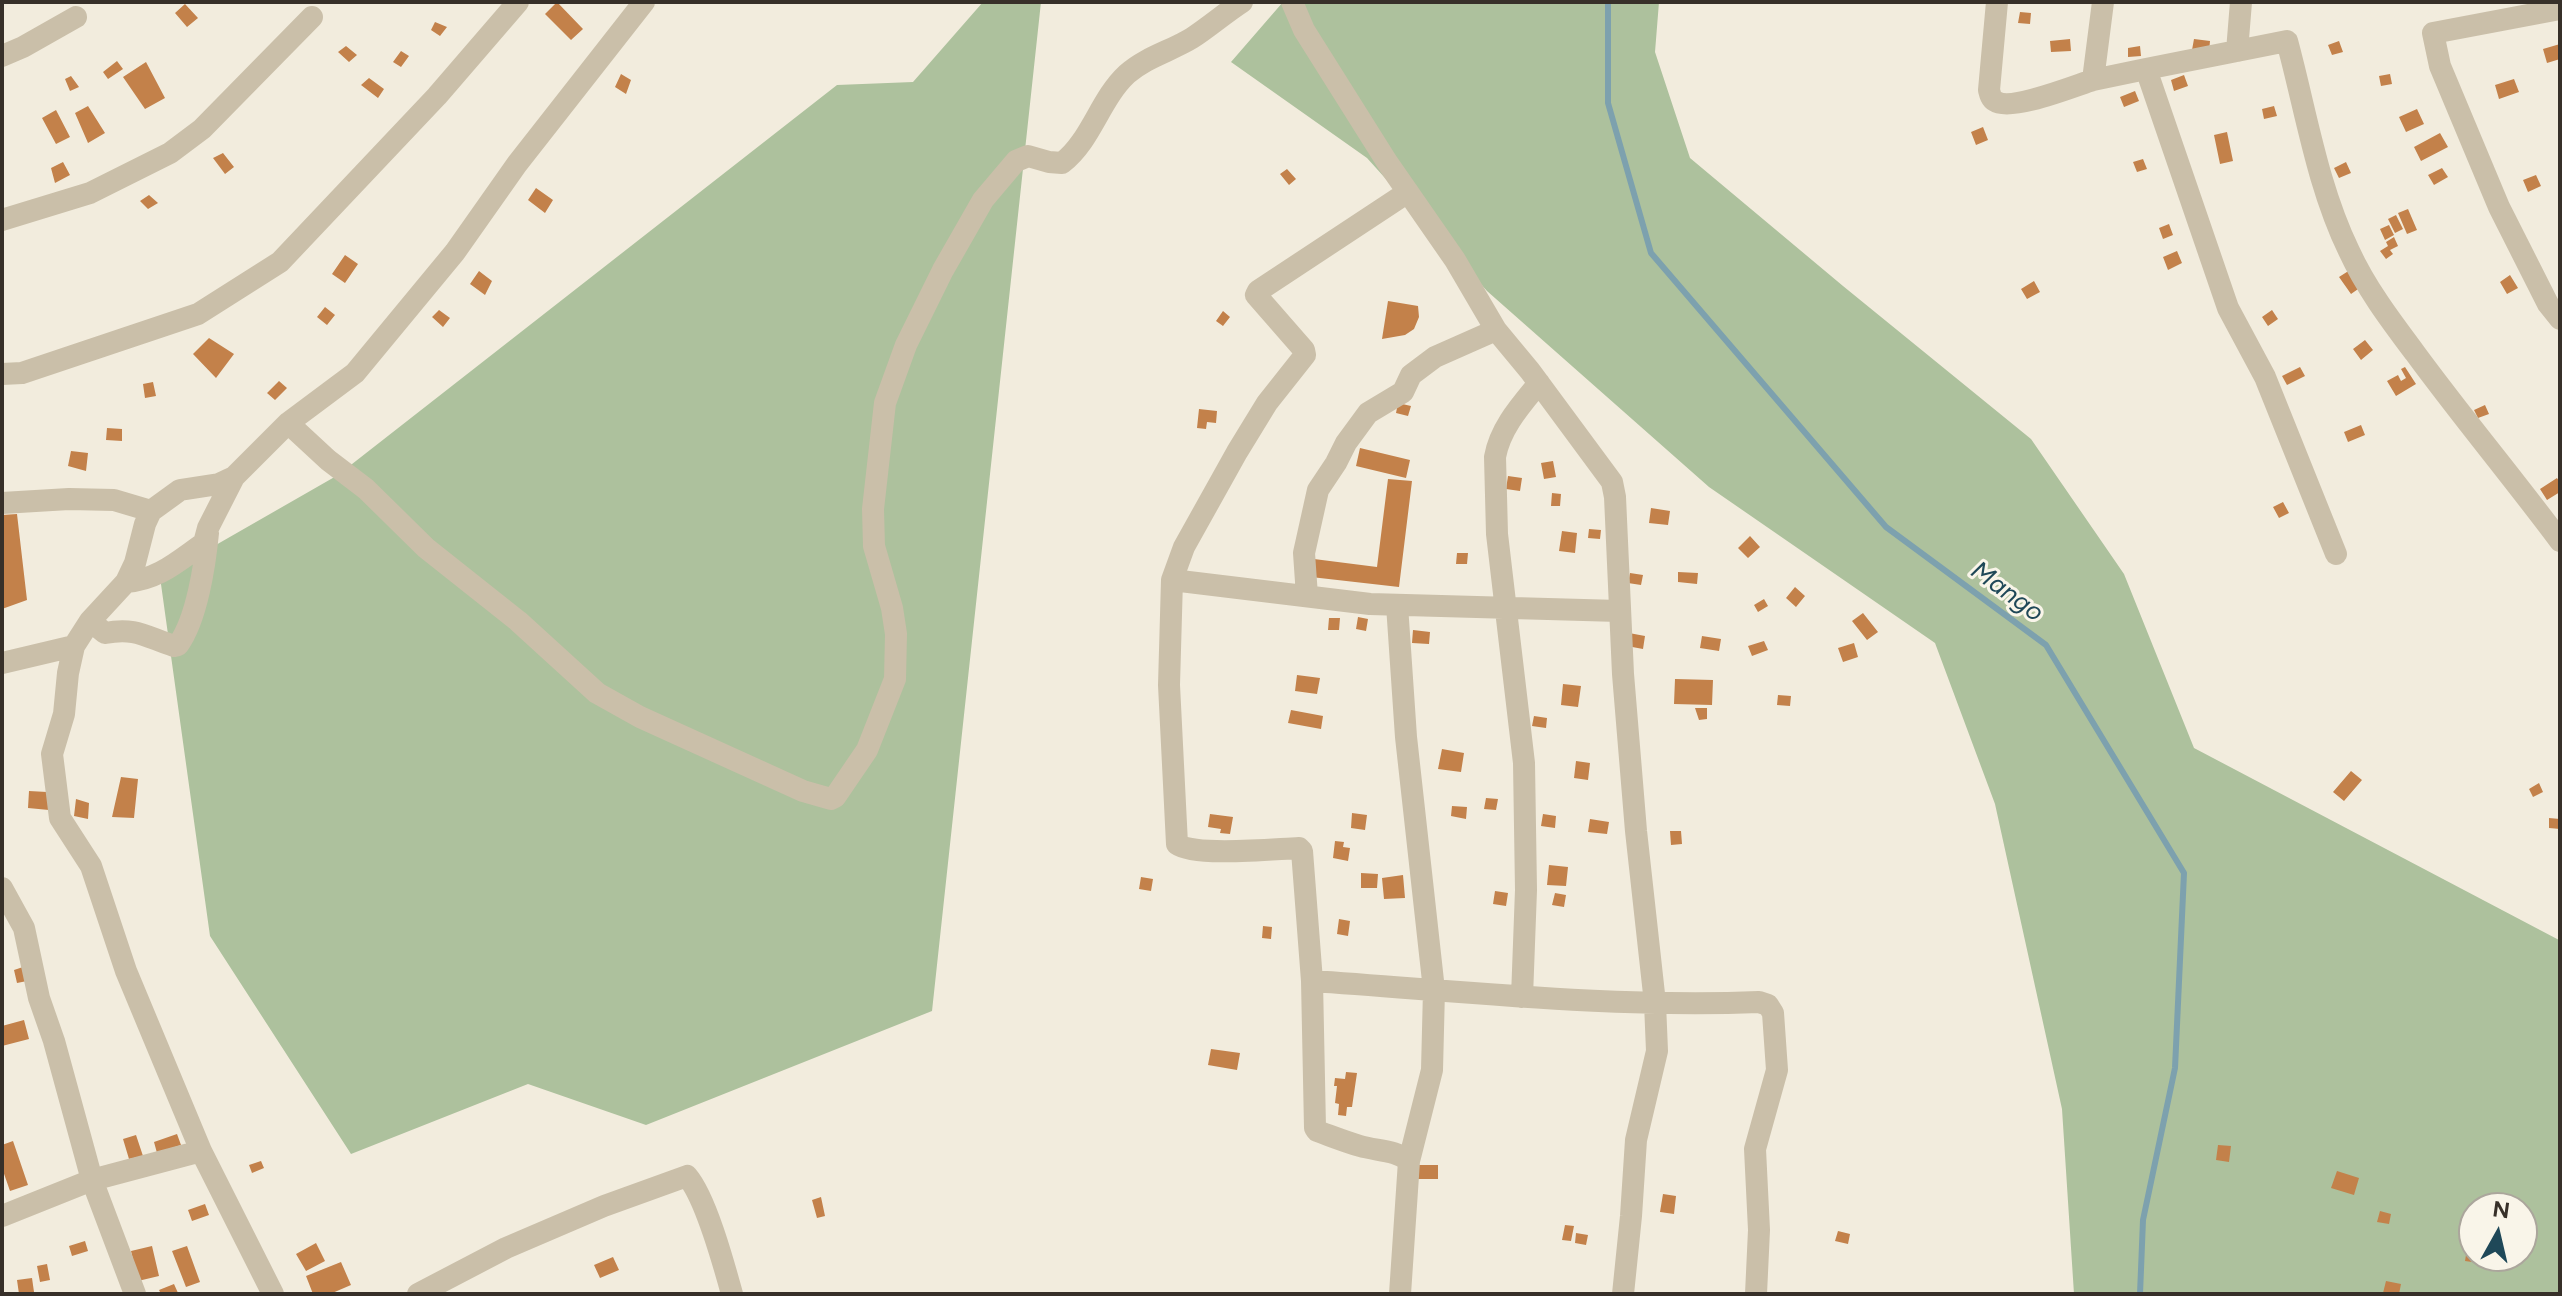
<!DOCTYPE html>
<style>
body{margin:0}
#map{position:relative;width:2562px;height:1296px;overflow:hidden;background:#f2ecdd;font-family:Figtree,sans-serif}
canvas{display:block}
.frame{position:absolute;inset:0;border:4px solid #373029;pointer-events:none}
.north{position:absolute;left:2458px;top:1192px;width:80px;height:80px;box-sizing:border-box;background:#f9f5e9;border:2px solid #aba69c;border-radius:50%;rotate:8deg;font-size:22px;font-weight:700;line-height:32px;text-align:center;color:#373029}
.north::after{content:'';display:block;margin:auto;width:28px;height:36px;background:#1f4858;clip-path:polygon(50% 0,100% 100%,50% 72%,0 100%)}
</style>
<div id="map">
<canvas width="2562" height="1296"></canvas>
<div class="frame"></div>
<div class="north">N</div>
</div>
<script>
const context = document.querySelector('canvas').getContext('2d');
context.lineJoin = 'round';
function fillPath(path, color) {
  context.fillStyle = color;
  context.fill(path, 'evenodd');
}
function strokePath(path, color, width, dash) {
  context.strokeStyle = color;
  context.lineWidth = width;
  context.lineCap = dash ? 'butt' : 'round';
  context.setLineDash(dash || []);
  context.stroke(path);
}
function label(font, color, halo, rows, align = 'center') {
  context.font = font + ' Figtree,sans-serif';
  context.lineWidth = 6;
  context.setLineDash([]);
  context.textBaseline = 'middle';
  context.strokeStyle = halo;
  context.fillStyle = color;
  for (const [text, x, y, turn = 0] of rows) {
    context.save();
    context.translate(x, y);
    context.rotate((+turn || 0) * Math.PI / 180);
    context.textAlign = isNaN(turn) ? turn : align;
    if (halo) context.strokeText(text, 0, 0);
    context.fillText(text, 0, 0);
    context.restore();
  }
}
fillPath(new Path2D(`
 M 983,2 L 1041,2 L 932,1011 L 646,1125 L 528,1084 L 351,1154 L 210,936 L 160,577 L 338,475 L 837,85 L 913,82 Z
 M 1283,2 L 1659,2 L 1655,52 L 1690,158 L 1843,286 L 2031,439 L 2124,574 L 2194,748 L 2559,940 L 2560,1294 L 2074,1294 L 2062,1109 L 1995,804 L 1935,643 L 1709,487 L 1487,291 L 1367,158 L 1231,62 ZM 2474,1208 L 2522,1208 L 2522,1256 L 2474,1256 Z`), '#adc19d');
strokePath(new Path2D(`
 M 1608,2 L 1608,103 L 1651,253 L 1886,527 L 2046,645 L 2184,873 L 2175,1068 L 2143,1220 L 2140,1294`), '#7da1ae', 6);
fillPath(new Path2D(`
 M 557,2 L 583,29 L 571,40 L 545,14 Z
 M 185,4 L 198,18 L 187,27 L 175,13 Z
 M 2020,12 L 2031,13 L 2030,24 L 2018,23 Z
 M 435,22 L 447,27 L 440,36 L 431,30 Z
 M 2070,39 L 2071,51 L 2051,52 L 2050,41 Z
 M 2194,39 L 2210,41 L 2209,52 L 2192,50 Z
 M 2339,41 L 2343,52 L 2332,55 L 2328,45 Z
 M 2560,44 L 2560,59 L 2547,63 L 2543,49 Z
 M 346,46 L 357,55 L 349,62 L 338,52 Z
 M 2140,46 L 2141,56 L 2128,57 L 2128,48 Z
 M 401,51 L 409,56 L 401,67 L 393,62 Z
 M 117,61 L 123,69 L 108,79 L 103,72 Z
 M 146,62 L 165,98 L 145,109 L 123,77 Z
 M 621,74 L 631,80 L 626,94 L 615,87 Z
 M 2390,74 L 2392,84 L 2381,86 L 2379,76 Z
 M 2184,75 L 2188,86 L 2174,91 L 2171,80 Z
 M 71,76 L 79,87 L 70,91 L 65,79 Z
 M 369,78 L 384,89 L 378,98 L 361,85 Z
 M 2514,79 L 2519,92 L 2499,99 L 2495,85 Z
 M 2135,91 L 2139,101 L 2124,107 L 2120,97 Z
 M 88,106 L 105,133 L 88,143 L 75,113 Z
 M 2274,106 L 2277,116 L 2264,119 L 2262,109 Z
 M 2417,109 L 2424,124 L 2406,132 L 2399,117 Z
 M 56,110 L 70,137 L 56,144 L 42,118 Z
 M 1983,127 L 1988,140 L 1976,145 L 1971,132 Z
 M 2227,132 L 2233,161 L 2220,164 L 2214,135 Z
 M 2440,133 L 2448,147 L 2421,161 L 2414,147 Z
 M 223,153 L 234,167 L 225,174 L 213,158 Z
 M 2143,159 L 2147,169 L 2137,172 L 2133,162 Z
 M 63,162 L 70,175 L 55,183 L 51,168 Z
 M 2346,162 L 2351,173 L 2339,178 L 2334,168 Z
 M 2442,168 L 2448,177 L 2434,185 L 2428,175 Z
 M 1287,169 L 1296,179 L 1289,185 L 1280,174 Z
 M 2536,175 L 2541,186 L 2528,192 L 2523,180 Z
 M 536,188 L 553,200 L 545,213 L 528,200 Z
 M 149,195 L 158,203 L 148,209 L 140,201 Z
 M 2408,209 L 2417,230 L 2407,234 L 2398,213 Z
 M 2396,215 L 2403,229 L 2395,233 L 2388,219 Z
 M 2169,224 L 2173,235 L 2163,239 L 2159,228 Z
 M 2389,225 L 2394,235 L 2385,240 L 2380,229 Z
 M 2394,237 L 2398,246 L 2390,250 L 2393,254 L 2386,259 L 2380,251 L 2388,246 L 2386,242 Z
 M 2177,251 L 2182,263 L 2168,270 L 2163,257 Z
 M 345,255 L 358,264 L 345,283 L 332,274 Z
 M 2350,270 L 2361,287 L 2351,294 L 2339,277 Z
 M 479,271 L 492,281 L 485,295 L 470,284 Z
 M 2510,275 L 2518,288 L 2507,294 L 2500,282 Z
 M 2034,281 L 2040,292 L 2027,299 L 2021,289 Z
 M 1388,301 L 1418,306 L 1419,317 L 1414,329 L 1405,335 L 1382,339 Z
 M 325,307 L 335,315 L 327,325 L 317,317 Z
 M 439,310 L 450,318 L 443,327 L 432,317 Z
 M 2272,310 L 2278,319 L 2268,326 L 2262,317 Z
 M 1223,311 L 1230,317 L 1223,326 L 1216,321 Z
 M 209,338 L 234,354 L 216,378 L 193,354 Z
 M 2365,340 L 2373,350 L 2361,360 L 2353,349 Z
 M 2300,367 L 2305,376 L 2287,385 L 2282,376 Z
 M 2405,367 L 2416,384 L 2396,396 L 2387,381 L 2398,375 L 2401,381 L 2406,378 L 2401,369 Z
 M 279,381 L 287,388 L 275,400 L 267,393 Z
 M 153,382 L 156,396 L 145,398 L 143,384 Z
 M 1398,403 L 1411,406 L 1408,416 L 1396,413 Z
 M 2485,405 L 2489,414 L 2478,418 L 2474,410 Z
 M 1199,409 L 1217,411 L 1216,423 L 1207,422 L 1206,429 L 1197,428 Z
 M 2361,425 L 2365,435 L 2348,442 L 2344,432 Z
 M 107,428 L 122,429 L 122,441 L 106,440 Z
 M 1360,448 L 1410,460 L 1406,478 L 1356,466 Z
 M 71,451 L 88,453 L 86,471 L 68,466 Z
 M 1553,461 L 1556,477 L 1544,479 L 1541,463 Z
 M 1508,476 L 1522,478 L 1520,491 L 1506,489 Z
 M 2557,478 L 2560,483 L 2560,492 L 2547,500 L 2540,489 Z
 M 1388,479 L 1412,481 L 1399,587 L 1311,577 L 1314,559 L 1377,567 Z
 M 1552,493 L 1561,494 L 1560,506 L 1551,506 Z
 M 2283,502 L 2289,513 L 2279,518 L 2273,507 Z
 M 1651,508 L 1670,511 L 1668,525 L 1649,523 Z
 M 17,514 L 27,600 L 2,609 L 2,515 Z
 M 1589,529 L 1601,530 L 1600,539 L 1588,538 Z
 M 1562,531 L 1577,533 L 1575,553 L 1559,551 Z
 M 1750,536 L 1760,547 L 1748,558 L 1738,548 Z
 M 1457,553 L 1468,553 L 1467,564 L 1456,564 Z
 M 1678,572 L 1698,573 L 1697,584 L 1678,582 Z
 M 1630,573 L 1643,575 L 1641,585 L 1628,583 Z
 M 1795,587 L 1805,596 L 1796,607 L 1786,598 Z
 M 1764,599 L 1768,606 L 1758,612 L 1754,605 Z
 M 1863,613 L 1878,632 L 1867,640 L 1852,621 Z
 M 1358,617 L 1368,619 L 1366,631 L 1356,629 Z
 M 1329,618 L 1340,618 L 1339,630 L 1328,630 Z
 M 1413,630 L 1430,632 L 1429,644 L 1412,643 Z
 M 1629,633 L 1645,636 L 1643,649 L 1627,646 Z
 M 1702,636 L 1721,639 L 1719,651 L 1700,648 Z
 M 1764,641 L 1768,650 L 1752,656 L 1748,646 Z
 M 1854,643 L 1858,657 L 1843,662 L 1838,648 Z
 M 1297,675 L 1320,678 L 1317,694 L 1295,691 Z
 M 1675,679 L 1713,680 L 1712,705 L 1674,704 Z
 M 1563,684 L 1581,686 L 1578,707 L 1561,705 Z
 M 1778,695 L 1791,696 L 1790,706 L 1777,705 Z
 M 1695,708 L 1707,708 L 1707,719 L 1699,720 Z
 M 1291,710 L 1323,716 L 1321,729 L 1288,723 Z
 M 1534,716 L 1547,718 L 1546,728 L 1532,726 Z
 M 1442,749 L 1464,753 L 1461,772 L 1438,769 Z
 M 1576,761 L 1590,763 L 1588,780 L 1574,778 Z
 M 2351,771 L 2362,780 L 2344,801 L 2333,792 Z
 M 121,777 L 138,779 L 134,818 L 112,817 Z
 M 2539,783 L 2543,792 L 2533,797 L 2529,789 Z
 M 29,791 L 47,792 L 49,810 L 28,808 Z
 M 1486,798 L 1498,799 L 1496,810 L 1484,809 Z
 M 76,799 L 89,803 L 88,819 L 74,816 Z
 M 1452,806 L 1467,807 L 1466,819 L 1451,816 Z
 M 1352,813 L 1367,815 L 1365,830 L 1351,828 Z
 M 1210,814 L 1233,817 L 1230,834 L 1220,833 L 1221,829 L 1208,827 Z
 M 1543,814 L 1556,816 L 1555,828 L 1541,826 Z
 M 2549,818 L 2560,819 L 2560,829 L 2549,828 Z
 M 1590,819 L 1609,822 L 1607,834 L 1588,832 Z
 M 1670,831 L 1681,831 L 1682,844 L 1671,845 Z
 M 1335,841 L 1344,842 L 1343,847 L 1350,848 L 1348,861 L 1333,858 Z
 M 1549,865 L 1568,867 L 1566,886 L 1547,885 Z
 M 1361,873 L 1378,874 L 1377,888 L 1361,888 Z
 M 1403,875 L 1405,898 L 1384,899 L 1382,878 Z
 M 1141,877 L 1153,879 L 1151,891 L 1139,889 Z
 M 1495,891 L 1508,893 L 1506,906 L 1493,904 Z
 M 1555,893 L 1566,895 L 1564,907 L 1552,905 Z
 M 1339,919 L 1350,921 L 1348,936 L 1337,934 Z
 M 1263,926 L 1272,927 L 1271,939 L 1262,938 Z
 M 23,967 L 27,981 L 17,983 L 14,970 Z
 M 24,1020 L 29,1039 L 2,1046 L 2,1026 Z
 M 1211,1049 L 1240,1053 L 1237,1070 L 1208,1065 Z
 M 1346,1072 L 1357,1073 L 1352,1107 L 1347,1107 L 1346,1116 L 1338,1115 L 1339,1104 L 1335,1103 L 1337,1086 L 1334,1086 L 1335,1078 L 1345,1079 Z
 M 177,1134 L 181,1145 L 157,1153 L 154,1142 Z
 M 136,1135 L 143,1156 L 129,1159 L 123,1139 Z
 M 13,1141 L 28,1185 L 10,1191 L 2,1168 L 2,1145 Z
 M 2218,1145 L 2231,1146 L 2229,1162 L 2216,1160 Z
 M 261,1161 L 264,1168 L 252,1173 L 249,1165 Z
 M 1414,1165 L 1438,1165 L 1438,1179 L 1413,1179 Z
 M 2337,1171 L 2359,1178 L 2354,1195 L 2331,1188 Z
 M 1663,1194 L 1676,1196 L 1674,1214 L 1660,1212 Z
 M 821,1197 L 825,1216 L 817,1218 L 812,1200 Z
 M 205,1204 L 209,1215 L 192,1221 L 188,1210 Z
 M 2380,1211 L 2391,1214 L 2389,1224 L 2377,1222 Z
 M 1565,1225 L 1574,1226 L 1571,1241 L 1562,1240 Z
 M 1838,1231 L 1850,1234 L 1848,1244 L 1835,1241 Z
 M 1576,1233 L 1588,1235 L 1586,1245 L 1575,1243 Z
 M 85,1241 L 88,1251 L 72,1256 L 69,1246 Z
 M 316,1243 L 325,1261 L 306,1271 L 296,1254 Z
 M 152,1246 L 159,1276 L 138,1281 L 131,1251 Z
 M 187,1246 L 200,1282 L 186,1287 L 172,1251 Z
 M 2467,1249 L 2474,1250 L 2474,1256 L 2480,1256 L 2479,1263 L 2465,1261 Z
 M 613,1257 L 619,1270 L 600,1278 L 594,1265 Z
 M 341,1262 L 351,1285 L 330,1294 L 313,1294 L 306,1276 Z
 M 47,1264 L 50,1280 L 40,1282 L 37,1266 Z
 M 32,1278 L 34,1292 L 19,1294 L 17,1280 Z
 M 2386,1281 L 2401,1284 L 2399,1294 L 2383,1293 Z
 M 174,1284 L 178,1293 L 161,1294 L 159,1290 Z`), '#c3814a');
strokePath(new Path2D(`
 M 1292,2 L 1304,30 L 1387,162 L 1455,260 L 1496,330 L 1530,371 L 1612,482 L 1615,497 L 1623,674 L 1636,831 L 1655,1003 L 1657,1051 L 1636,1140 L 1631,1216 L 1623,1294
 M 1997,2 L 1989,90 C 1990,94 1991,99 1995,101 C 2010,112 2074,86 2093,80
 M 2103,2 L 2093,80 L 2146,69 L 2228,308 L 2265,377 L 2336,554
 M 2560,9 L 2433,33 L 2440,66 L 2499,207 L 2548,304 L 2560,319
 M 2237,51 L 2241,2
 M 2,56 L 23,47 L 76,17
 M 2146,69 L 2287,41 C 2306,111 2317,185 2349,251 C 2366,288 2391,321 2415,353 C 2462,417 2513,478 2560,541
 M 1408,192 L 1258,291 L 1256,295 L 1304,350 L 1305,355 L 1267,403 L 1237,452 L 1184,547 L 1172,580 L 1169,685 L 1177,844 C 1195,857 1273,849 1299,848 L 1302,851 L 1312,981 L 1315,1128 L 1317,1131 C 1331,1136 1346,1142 1360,1146 C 1377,1151 1396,1150 1409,1161
 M 2,220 L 90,193 L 170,153 L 202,129 L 312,17
 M 2,374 L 22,373 L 198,314 L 280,262 L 437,96 L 518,2
 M 288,423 L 328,460 L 366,489 L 426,548 L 518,621 L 597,693 L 640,717 L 803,791 L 831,799 L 835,797 L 867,750 L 895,679 L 896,634 L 892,608 L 874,546 L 873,509 L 885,403 L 906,345 L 943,270 L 983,200 L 1016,161 L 1028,156 L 1049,162 L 1062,163 C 1091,141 1100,99 1127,74 C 1146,57 1171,51 1192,38 C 1209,27 1225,13 1242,2
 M 234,477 L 219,484 L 180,490 L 151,511 L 145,524 L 135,563 L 126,582 L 90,621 L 74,646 L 68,673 L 64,714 L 52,754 L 60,818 L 91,866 L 126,971 L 201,1151 L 273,1294
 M 2,503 L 69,499 L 114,500 L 151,511
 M 1172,580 L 1370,604 L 1619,611
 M 126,582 C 158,580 178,561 204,543 L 208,528 L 234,477 L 288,423 L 355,373 L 455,252 L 517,164 L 644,2
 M 1307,596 L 1304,553 L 1318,490 L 1336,463 L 1346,443 L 1368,413 L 1403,392 L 1411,375 L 1435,357 L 1496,330
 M 1397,605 L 1406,737 L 1434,990 L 1432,1070 L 1409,1161 L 1400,1294
 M 90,621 L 105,633 C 136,627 146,637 174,646 L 178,645 C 197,619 205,564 208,533
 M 2,663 L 74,646
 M 2,888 L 24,928 L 39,998 L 54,1041 L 92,1180 L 135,1294
 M 1312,981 C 1461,991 1610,1008 1759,1002 L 1768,1005 L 1773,1013 L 1777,1070 L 1755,1149 L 1759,1230 L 1756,1294
 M 1522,997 L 1526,890 L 1524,763 L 1497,534 L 1495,457 C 1500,428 1521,405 1539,383
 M 2,1216 L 92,1180 L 201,1151
 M 418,1294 L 506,1248 L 604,1206 L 687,1176 C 706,1198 724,1265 732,1294`), '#cabfa9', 22);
label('italic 26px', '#1f4858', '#f9f5e9', [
 ["Mango",2007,592,36]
]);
</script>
